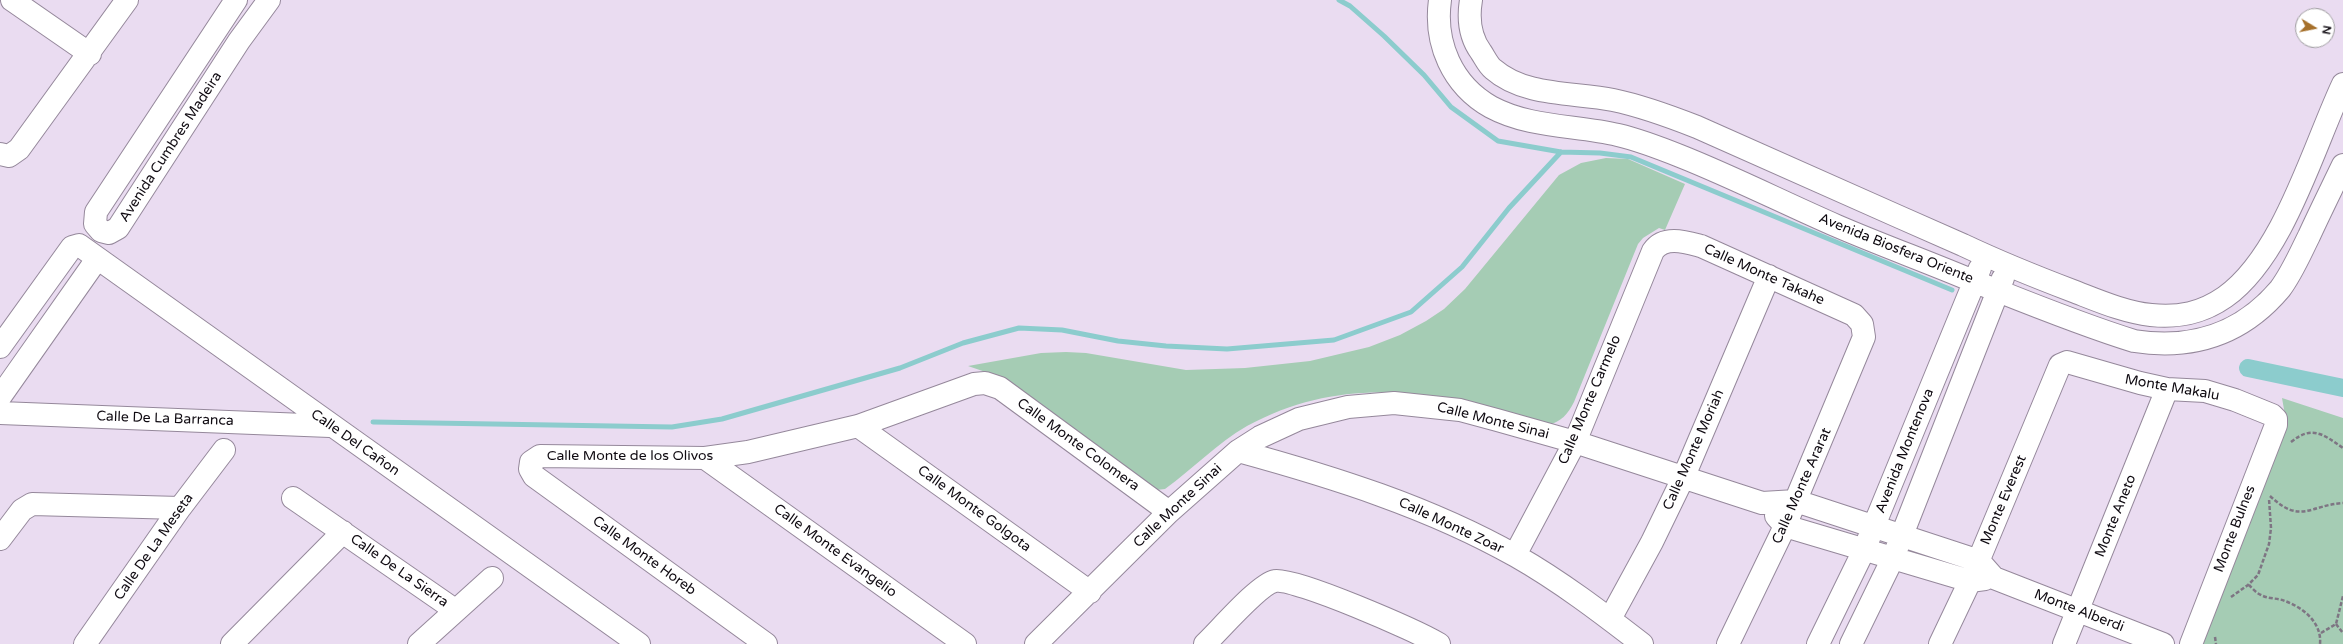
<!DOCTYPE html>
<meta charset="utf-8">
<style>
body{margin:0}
#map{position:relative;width:2343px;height:644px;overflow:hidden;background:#eadcf1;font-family:"Varela Round",sans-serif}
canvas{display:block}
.north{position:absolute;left:2295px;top:8px;width:40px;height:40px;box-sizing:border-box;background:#fff;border:1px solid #9f9da0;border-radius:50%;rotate:100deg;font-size:11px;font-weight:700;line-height:16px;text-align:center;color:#0f0a11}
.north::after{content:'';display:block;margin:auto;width:14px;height:18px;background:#a6702b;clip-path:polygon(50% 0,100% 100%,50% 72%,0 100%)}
</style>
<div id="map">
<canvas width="2343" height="644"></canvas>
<div class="north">N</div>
</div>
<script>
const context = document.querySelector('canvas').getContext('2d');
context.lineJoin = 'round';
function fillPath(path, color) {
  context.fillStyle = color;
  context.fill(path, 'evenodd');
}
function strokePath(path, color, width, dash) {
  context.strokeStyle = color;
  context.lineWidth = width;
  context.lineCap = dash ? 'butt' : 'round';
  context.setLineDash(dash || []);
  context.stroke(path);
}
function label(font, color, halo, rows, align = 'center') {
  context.font = font + ' "Varela Round",sans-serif';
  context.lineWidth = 4;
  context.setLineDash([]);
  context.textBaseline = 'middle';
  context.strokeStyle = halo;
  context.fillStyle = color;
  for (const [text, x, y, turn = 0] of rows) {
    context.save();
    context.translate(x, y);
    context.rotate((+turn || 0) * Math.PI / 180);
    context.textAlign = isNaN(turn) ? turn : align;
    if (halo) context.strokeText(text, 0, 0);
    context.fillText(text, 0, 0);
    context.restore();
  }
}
fillPath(new Path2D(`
 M 1606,158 L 1628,159 L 1685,184 L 1665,230 L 1659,228 L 1643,238 L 1638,244 L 1574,402 C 1568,414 1561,422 1548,425 C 1445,393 1348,371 1247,426 C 1217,443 1193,469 1165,489 L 1156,490 L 1003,378 L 968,366 L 1041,353 L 1066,352 L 1086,353 L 1186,370 L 1245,368 L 1310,361 L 1369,347 L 1400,335 L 1426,321 L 1444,309 L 1465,289 L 1559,175 L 1581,163 Z
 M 2282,398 L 2343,418 L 2343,644 L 2200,644 L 2285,415 Z`), '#a5ccb4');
strokePath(new Path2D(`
 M 1339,0 L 1350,6 L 1384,36 L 1424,75 L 1451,107 L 1498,141 L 1561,152 L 1600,153 L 1631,157 L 1952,290
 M 373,422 L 672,427 L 722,419 L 900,368 L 963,343 L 1019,328 L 1062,330 L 1118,341 L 1166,346 L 1227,349 L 1334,340 L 1411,312 L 1462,267 L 1509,208 L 1561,152`), '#8ccccd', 5);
strokePath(new Path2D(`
 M 2248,368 L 2343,388`), '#8ccccd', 18);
const minor = new Path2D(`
 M 12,0 L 90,54
 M 236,0 L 96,212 L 95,224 L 101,231 L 109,233 L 118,228 L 239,41 L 269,0
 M 1440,0 C 1434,43 1452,85 1491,107 C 1530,128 1576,125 1618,135 C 1639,140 1660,148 1680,156 C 1733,177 1784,203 1837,226 C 1881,245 1928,262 1973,281 C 2026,302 2079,324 2134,341 C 2192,350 2241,335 2280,289 C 2292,273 2300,254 2309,236 C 2320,212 2332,188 2343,165
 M 1471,0 C 1468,18 1470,37 1481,52 C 1485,58 1488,65 1493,69 C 1525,97 1574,92 1613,100 C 1642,106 1669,116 1697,127 C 1785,166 1874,206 1963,245 C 1999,262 2036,277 2073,291 C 2099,301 2124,312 2151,315 C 2179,318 2202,313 2225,297 C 2283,256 2313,148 2343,84
 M 0,154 L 9,156 L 19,149 L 127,0
 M 0,347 L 72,247 L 79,245 L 639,644
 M 0,397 L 97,259
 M 0,413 L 330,426
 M 858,426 L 1090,592
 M 1238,451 C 1333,477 1429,507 1516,556 C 1560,581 1602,613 1642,644
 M 705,458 L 965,644
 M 293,498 L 455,610
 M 1776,516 L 1785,526 L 1970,581 L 1985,579
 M 0,539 L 22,510 L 32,504 L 180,508
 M 1515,555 L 1575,442 L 1653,251 C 1664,235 1686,242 1701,246 L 1854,315 L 1862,324 L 1864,337 L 1785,526 L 1728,644
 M 1610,619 L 1652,542 L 1684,476 L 1769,276
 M 85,644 L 180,508 L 224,450
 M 232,644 L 343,532
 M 419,644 L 492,578
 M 766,644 L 534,476 L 530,469 L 531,462 L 540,456 L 705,458 L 748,452 L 858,426 L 974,384 L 985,383 L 1000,388 L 1169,512
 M 1036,644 L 1169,512 L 1238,451 L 1260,437 L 1299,419 L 1348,407 L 1394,403 L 1460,410 L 1497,420 L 1575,442 L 1762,503 L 1796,501 L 1979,561 L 1994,578 L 2163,644
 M 1205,644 C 1219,631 1259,584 1275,581 C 1294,577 1417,631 1439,644
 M 1818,644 L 1864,550 L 1980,268
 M 1851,644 L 1893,558 L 2003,278
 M 1940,644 L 1970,581 L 2060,365 L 2067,362 L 2140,383 L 2167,389 L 2205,391 L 2235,400 L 2272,415 L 2276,419 L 2276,425 L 2191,644
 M 2064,644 L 2167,389`);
strokePath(minor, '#95889b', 24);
strokePath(new Path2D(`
 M 2291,442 C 2312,425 2323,434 2343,448
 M 2270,496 C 2301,525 2310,505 2343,503
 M 2249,585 C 2252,588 2256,593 2261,595 C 2268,599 2278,598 2285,601 C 2304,608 2322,623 2320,644
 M 2231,597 L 2248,585 L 2258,575 L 2269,544 L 2271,528 L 2269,499
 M 2336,624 L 2343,633
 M 2321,633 L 2336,624 L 2343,596
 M 2215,637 L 2216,644`), '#7e7583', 2.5, [4, 2]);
strokePath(minor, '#fff', 22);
label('14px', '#0f0a11', '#fff', [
 ["Avenida Cumbres Madeira",171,147,-57],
 ["Avenida Biosfera Oriente",1896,249,22],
 ["Calle Monte Takahe",1764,275,24],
 ["Monte Makalu",2172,388,10],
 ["Calle Monte Carmelo",1590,400,-67],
 ["Calle De La Barranca",165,419,2],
 ["Calle Monte Sinai",1493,421,14],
 ["Calle Del Cañon",355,443,35],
 ["Calle Monte Colomera",1078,445,36],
 ["Calle Monte Moriah",1694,450,-66],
 ["Avenida Montenova",1905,451,-68],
 ["Calle Monte de los Olivos",630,456],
 ["Calle Monte Ararat",1802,486,-66],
 ["Monte Everest",2004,500,-67],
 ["Calle Monte Sinai",1178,506,-43],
 ["Calle Monte Golgota",974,509,36],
 ["Monte Aneto",2116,516,-68],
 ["Calle Monte Zoar",1451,526,25],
 ["Monte Bulnes",2235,529,-69],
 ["Calle De La Meseta",154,547,-55],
 ["Calle Monte Evangelio",835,551,36],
 ["Calle Monte Horeb",644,556,36],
 ["Calle De La Sierra",399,571,35],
 ["Monte Alberdi",2079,611,21]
]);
</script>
